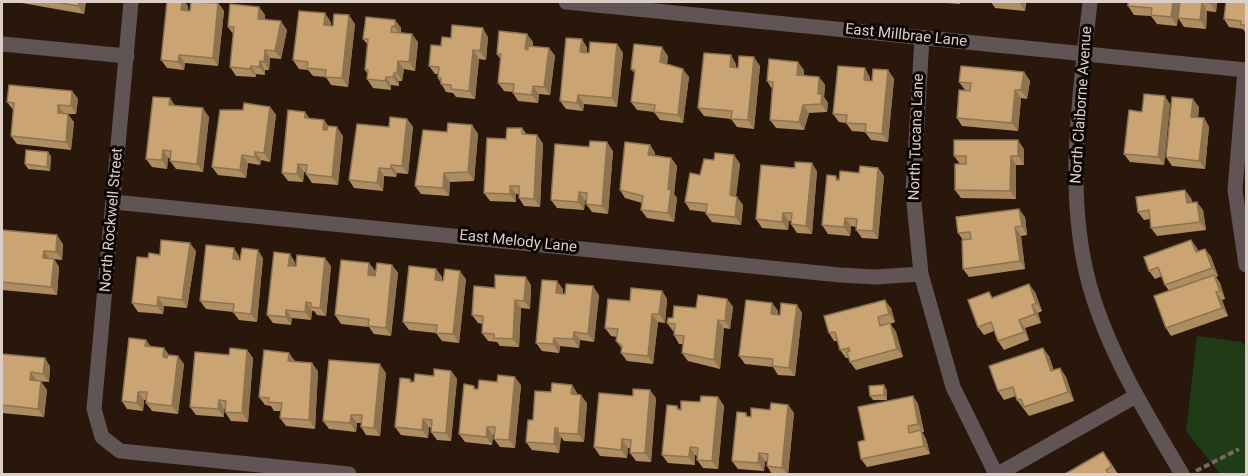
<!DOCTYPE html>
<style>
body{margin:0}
#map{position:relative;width:1248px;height:476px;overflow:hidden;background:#2a170c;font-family:Roboto,sans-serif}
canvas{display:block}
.frame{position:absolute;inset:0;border:3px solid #ddcfc8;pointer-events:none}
</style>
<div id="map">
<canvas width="1248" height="476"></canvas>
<div class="frame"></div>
</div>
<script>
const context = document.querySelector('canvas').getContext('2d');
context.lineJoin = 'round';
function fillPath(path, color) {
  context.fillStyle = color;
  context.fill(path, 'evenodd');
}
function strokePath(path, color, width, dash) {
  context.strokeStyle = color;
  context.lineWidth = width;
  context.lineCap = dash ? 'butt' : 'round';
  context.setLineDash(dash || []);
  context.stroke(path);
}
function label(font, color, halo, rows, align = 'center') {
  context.font = font + ' Roboto,sans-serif';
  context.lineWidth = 6;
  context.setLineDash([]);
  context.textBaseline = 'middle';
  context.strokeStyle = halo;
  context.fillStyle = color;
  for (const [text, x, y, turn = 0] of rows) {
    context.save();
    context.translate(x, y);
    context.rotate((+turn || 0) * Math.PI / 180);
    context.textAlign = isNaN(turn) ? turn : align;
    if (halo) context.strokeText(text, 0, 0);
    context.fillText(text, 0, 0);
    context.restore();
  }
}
fillPath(new Path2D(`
 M 1197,336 L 1242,342 L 1246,347 L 1246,474 L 1220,474 L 1186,431 Z`), '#1f3c16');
strokePath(new Path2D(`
 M 1196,471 L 1239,449`), '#78675e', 4, [6, 3]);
strokePath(new Path2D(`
 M 131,2 L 94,409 L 102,437 L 120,451 L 349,474
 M 566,2 L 1246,70
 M 1090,2 C 1080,95 1064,194 1090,287 C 1109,354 1147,415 1182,474
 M 922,38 L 913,192 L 921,274 L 953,387 L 996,474
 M 2,44 L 127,56
 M 1245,70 L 1235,190 L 1246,265
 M 114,202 L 840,275 L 876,277 L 921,274
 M 998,474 L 1136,396`), '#615454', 15);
fillPath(new Path2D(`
 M 21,2 L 86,2 L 84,14 L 22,3 Z
 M 932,2 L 960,2 L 960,4 Z
 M 991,2 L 1026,2 L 1025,11 L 995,8 Z
 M 1179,2 L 1177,26 L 1157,24 L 1151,16 L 1134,15 L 1128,6 Z
 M 1180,2 L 1217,2 L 1216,12 L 1207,11 L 1206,29 L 1184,27 L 1178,18 Z
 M 1246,2 L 1246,33 L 1243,29 L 1229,27 L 1224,19 Z
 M 218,3 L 224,11 L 218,66 L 185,63 L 184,70 L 167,68 L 161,60 L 188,6 L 188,11 L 190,11 Z
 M 259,7 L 265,15 L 265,20 L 287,30 L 281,59 L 270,58 L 269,70 L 265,70 L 265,75 L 256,74 L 256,77 L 236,76 L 230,67 L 234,35 L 228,27 Z
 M 395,20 L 401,28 L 401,33 L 418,42 L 415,71 L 404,69 L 402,81 L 399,81 L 399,86 L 391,85 L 391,90 L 373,88 L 367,79 L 367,73 L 365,70 L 368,45 L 363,39 Z
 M 331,22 L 331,26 L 355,24 L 348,87 L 331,85 L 326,77 L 313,76 L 308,70 L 299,69 L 293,60 Z
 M 488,37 L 486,60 L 479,59 L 475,99 L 456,97 L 453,93 L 446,92 L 438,78 L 438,74 L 435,74 L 429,66 L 441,46 L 451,38 Z
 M 582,39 L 587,48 L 587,53 L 589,53 L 617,44 L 623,53 L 617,107 L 584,104 L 583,111 L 566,109 L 560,101 Z
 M 533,42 L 533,46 L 549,48 L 555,56 L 550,95 L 539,94 L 538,103 L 518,101 L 513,93 L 513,92 L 504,91 L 498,83 L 501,60 L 497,54 Z
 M 668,56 L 667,64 L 689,77 L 683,123 L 660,120 L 654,112 L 637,110 L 631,102 L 635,74 L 631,69 Z
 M 736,64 L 736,68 L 760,66 L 754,129 L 737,127 L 731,119 L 704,116 L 698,108 Z
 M 804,70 L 804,76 L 819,77 L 825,85 L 824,97 L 828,103 L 827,112 L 809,113 L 804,130 L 776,128 L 770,120 L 772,89 L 767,81 Z
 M 888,70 L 894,79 L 888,142 L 871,140 L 865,132 L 852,131 L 846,123 L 839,122 L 833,114 L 870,77 L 870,81 L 872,81 Z
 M 1024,72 L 1030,81 L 1027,99 L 1021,98 L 1018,131 L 962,126 L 957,118 L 970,91 L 965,90 L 959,82 Z
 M 72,91 L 78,99 L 76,114 L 64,114 L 74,122 L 71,150 L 17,144 L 11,136 L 14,111 L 7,102 Z
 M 1170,104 L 1164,165 L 1130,162 L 1124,154 L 1142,112 Z
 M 175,105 L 209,117 L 203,172 L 176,169 L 170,161 L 171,159 L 168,158 L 167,169 L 152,167 L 146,159 Z
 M 270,107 L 276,115 L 270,162 L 261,160 L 260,165 L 248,163 L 246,178 L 218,175 L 212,167 L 243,110 Z
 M 1199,107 L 1198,118 L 1204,118 L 1209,127 L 1205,169 L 1172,166 L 1166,157 Z
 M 310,119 L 324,120 L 328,127 L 343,136 L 338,185 L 312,183 L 306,174 L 307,173 L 304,172 L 303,182 L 288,181 L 282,173 Z
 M 407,119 L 413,127 L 408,174 L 397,173 L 396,177 L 384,176 L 383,191 L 354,188 L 349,180 L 389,127 Z
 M 472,125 L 478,134 L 474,181 L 450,182 L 449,196 L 421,194 L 415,186 L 447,132 Z
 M 522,128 L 527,135 L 537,135 L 543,144 L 540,207 L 524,206 L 519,198 L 519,194 L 516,194 L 516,202 L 490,201 L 484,193 L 506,139 Z
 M 650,145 L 655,153 L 655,155 L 671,158 L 677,166 L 674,194 L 677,198 L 674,222 L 647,218 L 641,210 L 642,203 L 625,198 L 620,190 Z
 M 1024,149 L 1024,165 L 1016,165 L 1016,199 L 961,198 L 955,190 L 960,164 L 954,156 Z
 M 613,151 L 608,214 L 592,212 L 586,204 L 586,201 L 585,200 L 584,210 L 557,208 L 551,200 Z
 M 734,155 L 740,164 L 736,196 L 743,205 L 741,225 L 712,222 L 706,214 L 706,212 L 690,210 L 685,202 L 700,175 L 714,160 Z
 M 51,156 L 50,171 L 28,169 L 25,164 Z
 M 878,168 L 884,176 L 878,239 L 862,238 L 856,230 L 856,227 L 851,226 L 850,236 L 828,234 L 822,225 L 836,176 L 838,180 Z
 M 817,171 L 812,234 L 797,233 L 791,224 L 792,221 L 789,221 L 788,230 L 762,228 L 756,219 Z
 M 1191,198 L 1192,202 L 1203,210 L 1206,230 L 1157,236 L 1151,228 L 1150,219 L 1144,220 L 1138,212 Z
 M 1025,217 L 1027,235 L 1021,236 L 1025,269 L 969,277 L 963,269 L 963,240 L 958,233 Z
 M 2,230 L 63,244 L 62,260 L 54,259 L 59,267 L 57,295 L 2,290 Z
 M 1191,240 L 1198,251 L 1205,249 L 1211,257 L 1218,276 L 1216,277 L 1220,283 L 1225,299 L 1222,300 L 1228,316 L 1171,336 L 1166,328 L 1169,291 L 1165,285 L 1162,276 L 1155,279 L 1149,271 Z
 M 196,251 L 187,308 L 164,306 L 163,314 L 138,312 L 132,303 L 148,258 L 160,255 Z
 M 239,256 L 239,260 L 263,258 L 257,322 L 239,320 L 233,312 L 206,309 L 200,301 Z
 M 295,262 L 295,266 L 331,266 L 326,316 L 317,315 L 314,311 L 312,311 L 311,320 L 292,318 L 291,325 L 273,323 L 267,315 Z
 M 369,263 L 375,271 L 374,276 L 392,265 L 398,273 L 391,336 L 374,334 L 369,327 L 341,324 L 335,315 Z
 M 436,269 L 442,277 L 442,281 L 466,279 L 459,343 L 442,341 L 436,333 L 409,330 L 403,322 Z
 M 531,285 L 530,309 L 521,308 L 519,347 L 500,346 L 497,342 L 488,341 L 482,333 L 483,324 L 478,323 L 472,315 L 495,288 Z
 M 563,289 L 563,294 L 599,295 L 594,342 L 580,340 L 579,348 L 560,346 L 559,353 L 542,351 L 536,343 Z
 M 662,291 L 667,299 L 665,323 L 658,322 L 653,364 L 627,361 L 621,353 L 622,349 L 616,341 L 617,337 L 611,336 L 605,328 L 630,301 Z
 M 1035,292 L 1042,311 L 1038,313 L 1041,323 L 1025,328 L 1029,340 L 1004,350 L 998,341 L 994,331 L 984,335 L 978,327 L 993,297 Z
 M 727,299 L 733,307 L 730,329 L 724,328 L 720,369 L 688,361 L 682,353 L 683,344 L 679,344 L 674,335 L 674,332 L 673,331 L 667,323 L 673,318 L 696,308 Z
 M 772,303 L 778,311 L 778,315 L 780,315 L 797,305 L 802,313 L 795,376 L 778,375 L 773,367 L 745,364 L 739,356 Z
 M 891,308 L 895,322 L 890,324 L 896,332 L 903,357 L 856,370 L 850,362 L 849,358 L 846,358 L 840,350 L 838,341 L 834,341 L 829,333 Z
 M 146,340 L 151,347 L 164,348 L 169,355 L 184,364 L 178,414 L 152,411 L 146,403 L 146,400 L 144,400 L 143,411 L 127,409 L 122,401 Z
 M 247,350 L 253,358 L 248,422 L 231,421 L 225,412 L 226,409 L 224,409 L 224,417 L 196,415 L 190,407 L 229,355 Z
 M 2,354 L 50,366 L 49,382 L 37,381 L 47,390 L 44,417 L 2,413 Z
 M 1049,356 L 1054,371 L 1060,368 L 1066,377 L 1074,401 L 1029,416 L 1017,400 L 1016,396 L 1004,400 L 998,391 Z
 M 295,361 L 318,371 L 315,429 L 286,426 L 280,418 L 281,411 L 274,411 L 271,406 L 265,405 L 259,397 Z
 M 451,371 L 457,379 L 451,441 L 437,440 L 431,432 L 431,428 L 429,427 L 428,438 L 401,435 L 395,427 L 410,379 L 413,382 Z
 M 386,373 L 380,436 L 366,435 L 361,427 L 361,423 L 357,423 L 356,432 L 329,429 L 323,421 Z
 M 521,385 L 515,448 L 500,447 L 494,439 L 494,435 L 493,435 L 492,445 L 465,442 L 459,434 L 477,389 Z
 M 572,385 L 577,393 L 577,395 L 587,403 L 584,442 L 564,441 L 561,437 L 559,453 L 532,450 L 526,442 L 533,420 L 551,392 Z
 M 887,390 L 887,400 L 873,400 L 870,396 Z
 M 633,396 L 656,398 L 651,462 L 636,461 L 630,453 L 630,448 L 628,448 L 627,458 L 600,456 L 594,447 Z
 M 913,396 L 918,404 L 924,432 L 922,432 L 926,439 L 930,454 L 867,467 L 861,459 L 865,440 Z
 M 718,397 L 724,406 L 718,469 L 703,468 L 697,460 L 697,456 L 695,455 L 695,465 L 668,463 L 662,455 L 677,406 L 680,410 Z
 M 788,405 L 794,413 L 788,474 L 772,474 L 767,466 L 767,462 L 765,461 L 764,471 L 738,469 L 732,461 L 749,417 Z
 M 1109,460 L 1118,474 L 1065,474 Z`), '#ae8d63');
fillPath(new Path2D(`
 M 79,2 L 86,2 L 84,14 L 78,6 Z
 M 182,2 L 185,2 L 188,6 L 187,18 L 181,10 Z
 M 1019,2 L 1026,2 L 1025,11 Z
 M 1173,2 L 1179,2 L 1177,26 L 1171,17 Z
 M 1202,2 L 1207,11 L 1206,29 L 1200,20 Z
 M 1210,2 L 1217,2 L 1216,12 L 1210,3 Z
 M 218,3 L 224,11 L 218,66 L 213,58 Z
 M 259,7 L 265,15 L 264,28 L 258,19 Z
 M 325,13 L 331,22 L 330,34 L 324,25 Z
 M 349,15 L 355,24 L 348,87 L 342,78 Z
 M 395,20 L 401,28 L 400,35 L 395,27 Z
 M 281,21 L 287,30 L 281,59 L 275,51 Z
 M 483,28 L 488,37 L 486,60 L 480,51 Z
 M 412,34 L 418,42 L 415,71 L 409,62 Z
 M 527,34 L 533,42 L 531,58 L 525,49 Z
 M 582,39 L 587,48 L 586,60 L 580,52 Z
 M 617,44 L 623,53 L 617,107 L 612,98 Z
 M 662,47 L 668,56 L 666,70 L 660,62 Z
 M 549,48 L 555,56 L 550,95 L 544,87 Z
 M 265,50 L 270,58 L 269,70 L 264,62 Z
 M 473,50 L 479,59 L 475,99 L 469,91 Z
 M 179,55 L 185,63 L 184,70 L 178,62 Z
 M 731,55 L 736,64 L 735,75 L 730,67 Z
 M 754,57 L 760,66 L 754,129 L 748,120 Z
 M 260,61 L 265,70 L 265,75 L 259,67 Z
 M 398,61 L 404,69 L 402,81 L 397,73 Z
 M 798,62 L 804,70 L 803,83 L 797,75 Z
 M 251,66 L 256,74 L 256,77 L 250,69 Z
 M 865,68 L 870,77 L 869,89 L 864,80 Z
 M 683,69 L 689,77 L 683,123 L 678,115 Z
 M 888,70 L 894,79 L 888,142 L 882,134 Z
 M 1024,72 L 1030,81 L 1027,99 L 1021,90 Z
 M 394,73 L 399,81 L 399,86 L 393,77 Z
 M 386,77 L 391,85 L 391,90 L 385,81 Z
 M 819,77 L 825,85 L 824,97 L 828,103 L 827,112 L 821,104 L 818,94 Z
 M 533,86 L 539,94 L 538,103 L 532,95 Z
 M 1015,90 L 1021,98 L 1018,131 L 1012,123 Z
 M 72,91 L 78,99 L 76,114 L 71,106 Z
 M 578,95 L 584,104 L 583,111 L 577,103 Z
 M 1165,96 L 1170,104 L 1164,165 L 1158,157 Z
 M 170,98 L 176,107 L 169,105 Z
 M 1193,99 L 1199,107 L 1197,125 L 1191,117 Z
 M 58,105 L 64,113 L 64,122 L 58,113 Z
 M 803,105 L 809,113 L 804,130 L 799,122 Z
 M 270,107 L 276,115 L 270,162 L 264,153 Z
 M 203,108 L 209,117 L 203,172 L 197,164 Z
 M 305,112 L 311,120 L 305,118 Z
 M 68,114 L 74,122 L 71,150 L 66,142 Z
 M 1204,118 L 1209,127 L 1205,169 L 1199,161 Z
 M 407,119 L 413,127 L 408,174 L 402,166 Z
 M 324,120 L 330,128 L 329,138 L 323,130 Z
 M 472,125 L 478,134 L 474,181 L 468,172 Z
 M 337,127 L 343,136 L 338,185 L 332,177 Z
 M 537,135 L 543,144 L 540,207 L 534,199 Z
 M 1018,140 L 1024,149 L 1024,165 L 1018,156 Z
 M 607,142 L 613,151 L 608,214 L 602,206 Z
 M 650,145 L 655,153 L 654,163 L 648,155 Z
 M 163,150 L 168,158 L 167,169 L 162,160 Z
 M 48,152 L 51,156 L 50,171 L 47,167 Z
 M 255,152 L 261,160 L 260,165 L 255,157 Z
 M 242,155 L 248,163 L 246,178 L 240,170 Z
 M 734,155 L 740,164 L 735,204 L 730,195 Z
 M 1011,156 L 1016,165 L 1016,199 L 1010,191 Z
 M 671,158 L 677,166 L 674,194 L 677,198 L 674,222 L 668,213 L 668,189 Z
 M 812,163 L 817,171 L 812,234 L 806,226 Z
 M 298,164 L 304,172 L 303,182 L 297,174 Z
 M 391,165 L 397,173 L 396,177 L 391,169 Z
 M 379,168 L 384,176 L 383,191 L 377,183 Z
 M 878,168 L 884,176 L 878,239 L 873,231 Z
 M 444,173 L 450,182 L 449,196 L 443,188 Z
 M 510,186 L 516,194 L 516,202 L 510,194 Z
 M 1185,190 L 1191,198 L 1193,211 L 1187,203 Z
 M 579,192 L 585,200 L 584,210 L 578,202 Z
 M 737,197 L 743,205 L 741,225 L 735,217 Z
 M 1197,202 L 1203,210 L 1206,230 L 1200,222 Z
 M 1019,209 L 1025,217 L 1027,235 L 1022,226 Z
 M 783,213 L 789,221 L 788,230 L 782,222 Z
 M 845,218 L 851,226 L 850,236 L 844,227 Z
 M 1015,227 L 1021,236 L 1025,269 L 1020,261 Z
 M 57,235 L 63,244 L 62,260 L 56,252 Z
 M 1191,240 L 1197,248 L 1202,261 L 1196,252 Z
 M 190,243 L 196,251 L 187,308 L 182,300 Z
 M 234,248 L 239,256 L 238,267 L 233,259 Z
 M 1205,249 L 1211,257 L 1218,276 L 1212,268 Z
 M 258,250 L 263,258 L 257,322 L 251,314 Z
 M 44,251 L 50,259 L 43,258 Z
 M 290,254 L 295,262 L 294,274 L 288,266 Z
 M 325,258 L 331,266 L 326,316 L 320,308 Z
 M 54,259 L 59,267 L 57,295 L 51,287 Z
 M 369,263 L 375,271 L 373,283 L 368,275 Z
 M 392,265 L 398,273 L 391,336 L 386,328 Z
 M 436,269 L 442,277 L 441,288 L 435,280 Z
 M 460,271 L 466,279 L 459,343 L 453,334 Z
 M 1214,275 L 1220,283 L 1225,299 L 1220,291 Z
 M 526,277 L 531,285 L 530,309 L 524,301 Z
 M 557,281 L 563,289 L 562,301 L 556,293 Z
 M 1029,284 L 1035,292 L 1042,311 L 1036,303 Z
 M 593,286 L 599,295 L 594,342 L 588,334 Z
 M 662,291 L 667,299 L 665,323 L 659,314 Z
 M 1216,292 L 1222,300 L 1228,316 L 1222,308 Z
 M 158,297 L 164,306 L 163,314 L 157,306 Z
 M 727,299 L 733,307 L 730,329 L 725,321 Z
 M 515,300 L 521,308 L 519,347 L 513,339 Z
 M 885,300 L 891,308 L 895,322 L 889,314 Z
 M 306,302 L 312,311 L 311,320 L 305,312 Z
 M 772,303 L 778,311 L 777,322 L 771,314 Z
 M 797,305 L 802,313 L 795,376 L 789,368 Z
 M 1032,305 L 1038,313 L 1041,323 L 1035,314 Z
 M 286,310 L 292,318 L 291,325 L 286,317 Z
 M 652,314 L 658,322 L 653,364 L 648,356 Z
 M 718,320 L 724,328 L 720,369 L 714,360 Z
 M 1019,320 L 1025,328 L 1029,340 L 1024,332 Z
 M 890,323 L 896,332 L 903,357 L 897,349 Z
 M 574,332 L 580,340 L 579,348 L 573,339 Z
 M 554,338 L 560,346 L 559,353 L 553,344 Z
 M 146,340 L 152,348 L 145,346 Z
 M 164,348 L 170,357 L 169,366 L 163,357 Z
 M 1043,348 L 1049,356 L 1057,380 L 1051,371 Z
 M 247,350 L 253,358 L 248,422 L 242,413 Z
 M 289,353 L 295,361 L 294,369 L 288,361 Z
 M 178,356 L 184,364 L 178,414 L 172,406 Z
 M 45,358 L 50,366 L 49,382 L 43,374 Z
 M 312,363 L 318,371 L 315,429 L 309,420 Z
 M 380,364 L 386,373 L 380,436 L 374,428 Z
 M 1060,368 L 1066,377 L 1074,401 L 1068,392 Z
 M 451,371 L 457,379 L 451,441 L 446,433 Z
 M 31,372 L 37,381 L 30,380 Z
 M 515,377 L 521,385 L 515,448 L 509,440 Z
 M 41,381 L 47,390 L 44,417 L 38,409 Z
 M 572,385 L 577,393 L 577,403 L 571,394 Z
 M 884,385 L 887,390 L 887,400 L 884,395 Z
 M 650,390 L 656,398 L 651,462 L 645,453 Z
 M 138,392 L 144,400 L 143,411 L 137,403 Z
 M 581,395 L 587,403 L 584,442 L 578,434 Z
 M 913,396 L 918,404 L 924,432 L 918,424 Z
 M 718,397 L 724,406 L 718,469 L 712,461 Z
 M 219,400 L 224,409 L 224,417 L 218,409 Z
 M 788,405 L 794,413 L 788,474 L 787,474 L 782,468 Z
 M 351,415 L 357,423 L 356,432 L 350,423 Z
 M 423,419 L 429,427 L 428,438 L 422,430 Z
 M 487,427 L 493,435 L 492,445 L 486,437 Z
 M 555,428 L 561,437 L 559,453 L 554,444 Z
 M 921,430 L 926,439 L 930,454 L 924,446 Z
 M 622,439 L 628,448 L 627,458 L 621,450 Z
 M 690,447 L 695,455 L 695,465 L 689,457 Z
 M 759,453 L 765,461 L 764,471 L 758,463 Z`), '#8d7350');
const building = new Path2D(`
 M 55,2 L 79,2 L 78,6 Z
 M 167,2 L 182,2 L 181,10 L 190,11 L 191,2 L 218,3 L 213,58 L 179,55 L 178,62 L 161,60 Z
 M 1128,2 L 1173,2 L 1171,17 L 1151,15 L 1152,8 L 1128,6 Z
 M 1180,2 L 1210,2 L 1210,3 L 1202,2 L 1200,20 L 1178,18 Z
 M 1226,2 L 1246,2 L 1246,25 L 1241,25 L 1241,21 L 1224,19 Z
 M 230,4 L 259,7 L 258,19 L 281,21 L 275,51 L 265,50 L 264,62 L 260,61 L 259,67 L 251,66 L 250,69 L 230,67 L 234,27 L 228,27 Z
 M 299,11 L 325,13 L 324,25 L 333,26 L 334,14 L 349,15 L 342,78 L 325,77 L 326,70 L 307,68 L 308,62 L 293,60 Z
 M 366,17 L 395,20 L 395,27 L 392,26 L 391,32 L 412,34 L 409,62 L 398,61 L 397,73 L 394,73 L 393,77 L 386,77 L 385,81 L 367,79 L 368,70 L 365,70 L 368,39 L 363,39 Z
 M 452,25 L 483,28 L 480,51 L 473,50 L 469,91 L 451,89 L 451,85 L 441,84 L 441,78 L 438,78 L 439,67 L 429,66 L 431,45 L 441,46 L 442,37 L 451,38 Z
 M 499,31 L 527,34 L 525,49 L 528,50 L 528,46 L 549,48 L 544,87 L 533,86 L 532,95 L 513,93 L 514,84 L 498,83 L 501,54 L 497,54 Z
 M 566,38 L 582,39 L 580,52 L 589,53 L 590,42 L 617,44 L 612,98 L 578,95 L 577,103 L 560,101 Z
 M 634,44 L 662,47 L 660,62 L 683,69 L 678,115 L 654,112 L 655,105 L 631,102 L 635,70 L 631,69 Z
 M 704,53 L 731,55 L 730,67 L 738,68 L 739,56 L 754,57 L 748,120 L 731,119 L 732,111 L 698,108 Z
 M 769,59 L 798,62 L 797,75 L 819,77 L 818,94 L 822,94 L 821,104 L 803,105 L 799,122 L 770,120 L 773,82 L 767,81 Z
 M 838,66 L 865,68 L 864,80 L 872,81 L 873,69 L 888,70 L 882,134 L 865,132 L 866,124 L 846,123 L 847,115 L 833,114 Z
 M 961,66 L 1024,72 L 1021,90 L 1015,90 L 1012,123 L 957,118 L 959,90 L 970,91 L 971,83 L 959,82 Z
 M 9,85 L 72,91 L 71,106 L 58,105 L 58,113 L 68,114 L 66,142 L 11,136 L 14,103 L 7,102 Z
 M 1144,94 L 1165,96 L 1158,157 L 1124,154 L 1129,110 L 1142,112 Z
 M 153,97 L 170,98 L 169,105 L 203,108 L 197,164 L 170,161 L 171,151 L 163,150 L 162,160 L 146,159 Z
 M 1172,97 L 1193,99 L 1191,117 L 1204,118 L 1199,161 L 1166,157 Z
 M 244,103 L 270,107 L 264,153 L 255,152 L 255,157 L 242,155 L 240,170 L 212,167 L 220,110 L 243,110 Z
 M 288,110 L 305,112 L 305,118 L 324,120 L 323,130 L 327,130 L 328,126 L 337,127 L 332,177 L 306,174 L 307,165 L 298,164 L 297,174 L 282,173 Z
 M 390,117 L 407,119 L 402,166 L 391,165 L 391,169 L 379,168 L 377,183 L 349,180 L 357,124 L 389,127 Z
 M 448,123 L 472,125 L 468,172 L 444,173 L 443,188 L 415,186 L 423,130 L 447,132 Z
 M 507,128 L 522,128 L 522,134 L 537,135 L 534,199 L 519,198 L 519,186 L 510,186 L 510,194 L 484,193 L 487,138 L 506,139 Z
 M 954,140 L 1018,140 L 1018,156 L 1011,156 L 1010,191 L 955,190 L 955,164 L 966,164 L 966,156 L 954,156 Z
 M 590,141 L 607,142 L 602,206 L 586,204 L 587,193 L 579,192 L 578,202 L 551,200 L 555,144 L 589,147 Z
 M 625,142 L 650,145 L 648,155 L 671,158 L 668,189 L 671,190 L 668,213 L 641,210 L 643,196 L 620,190 Z
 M 26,150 L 48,152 L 47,167 L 25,164 Z
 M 715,153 L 734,155 L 730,195 L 737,197 L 735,217 L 706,214 L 707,204 L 685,202 L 690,173 L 700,175 L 704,159 L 714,160 Z
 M 795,162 L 812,163 L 806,226 L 791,224 L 792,213 L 783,213 L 782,222 L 756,219 L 761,165 L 795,168 Z
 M 860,166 L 878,168 L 873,231 L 856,230 L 857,219 L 845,218 L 844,227 L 822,225 L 827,175 L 836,176 L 836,180 L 839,180 L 840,171 L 859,173 Z
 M 1185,190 L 1187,203 L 1197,202 L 1200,222 L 1151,228 L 1149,210 L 1138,212 L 1136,197 Z
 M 1019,209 L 1022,226 L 1015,227 L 1020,261 L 963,269 L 962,240 L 971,239 L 970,232 L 958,233 L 956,217 Z
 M 2,230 L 57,235 L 56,252 L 44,251 L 43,258 L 54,259 L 51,287 L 2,282 Z
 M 161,240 L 190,243 L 182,300 L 158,297 L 157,306 L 132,303 L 137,257 L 148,258 L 149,253 L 160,255 Z
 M 1191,240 L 1196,252 L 1205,249 L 1212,268 L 1165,285 L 1158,267 L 1149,271 L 1144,257 Z
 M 206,245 L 234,248 L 233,259 L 240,260 L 242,248 L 258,250 L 251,314 L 233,312 L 234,304 L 200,301 Z
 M 274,252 L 290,254 L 288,266 L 296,266 L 297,255 L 325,258 L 320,308 L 311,307 L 311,303 L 306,302 L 305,312 L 286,310 L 286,317 L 267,315 Z
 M 341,260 L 369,263 L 368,275 L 375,276 L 377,263 L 392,265 L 386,328 L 368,326 L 369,319 L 335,315 Z
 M 409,266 L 436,269 L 435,280 L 443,281 L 445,269 L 460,271 L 453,334 L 436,333 L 437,325 L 403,322 Z
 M 495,275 L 526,277 L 524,301 L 515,300 L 513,339 L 494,338 L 494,334 L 482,333 L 483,316 L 472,315 L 474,286 L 495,288 Z
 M 1214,275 L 1220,291 L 1216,292 L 1222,308 L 1166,328 L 1154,296 Z
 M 542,280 L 557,281 L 556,293 L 565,294 L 566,284 L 593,286 L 588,334 L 574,332 L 573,339 L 554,338 L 553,344 L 536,343 Z
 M 1029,284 L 1036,303 L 1032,305 L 1035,314 L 1019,320 L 1024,332 L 998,341 L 991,322 L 978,327 L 968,300 L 989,292 L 992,298 Z
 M 631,288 L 662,291 L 659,314 L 652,314 L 648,356 L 621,353 L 622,346 L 616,341 L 618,329 L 605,328 L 608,299 L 630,301 Z
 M 698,295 L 727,299 L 725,321 L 718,320 L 714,360 L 682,353 L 684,336 L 674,335 L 675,324 L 667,323 L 668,318 L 673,318 L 674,306 L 696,308 Z
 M 746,300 L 772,303 L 771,314 L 780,315 L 781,303 L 797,305 L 789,368 L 772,366 L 773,359 L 739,356 Z
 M 885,300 L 889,314 L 878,317 L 880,326 L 890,323 L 897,349 L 850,362 L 847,352 L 850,351 L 849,348 L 840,350 L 835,332 L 829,333 L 824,316 Z
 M 129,338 L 146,340 L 145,346 L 164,348 L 163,357 L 167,358 L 168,355 L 178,356 L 172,406 L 146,403 L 147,392 L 138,392 L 137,403 L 122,401 Z
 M 230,348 L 247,350 L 242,413 L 225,412 L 226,401 L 219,400 L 218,409 L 190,407 L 195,352 L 229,355 Z
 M 1043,348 L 1051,371 L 1060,368 L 1068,392 L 1024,407 L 1021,399 L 1017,400 L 1013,387 L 998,391 L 989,366 Z
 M 264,350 L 289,353 L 288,361 L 312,363 L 309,420 L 280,418 L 282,403 L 268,402 L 269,398 L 259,397 Z
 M 2,354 L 45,358 L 43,374 L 31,372 L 30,380 L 41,381 L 38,409 L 2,405 Z
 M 329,360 L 380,364 L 374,428 L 361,427 L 362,415 L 351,415 L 350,423 L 323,421 Z
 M 434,369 L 451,371 L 446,433 L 431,432 L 432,420 L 423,419 L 422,430 L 395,427 L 400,378 L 410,379 L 410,382 L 414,382 L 415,374 L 434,376 Z
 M 498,375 L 515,377 L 509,440 L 494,439 L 495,427 L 487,427 L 486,437 L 459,434 L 464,384 L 474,386 L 474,389 L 478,389 L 479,380 L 497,382 Z
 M 552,383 L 572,385 L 571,394 L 581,395 L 578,434 L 558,433 L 558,428 L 555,428 L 554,444 L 526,442 L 528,420 L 533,420 L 535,391 L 551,392 Z
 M 884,385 L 884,395 L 870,396 L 869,386 Z
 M 633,389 L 650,390 L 645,453 L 630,453 L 631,440 L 622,439 L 621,450 L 594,447 L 599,393 L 633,396 Z
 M 701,396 L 718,397 L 712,461 L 697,460 L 698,448 L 690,447 L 689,457 L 662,455 L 667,405 L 677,406 L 677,409 L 681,410 L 681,401 L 700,402 Z
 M 913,396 L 918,424 L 908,426 L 909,433 L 921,430 L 924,446 L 861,459 L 858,442 L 865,440 L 858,407 Z
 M 771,403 L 788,405 L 782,468 L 767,466 L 768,454 L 759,453 L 758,463 L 732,461 L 737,412 L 746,413 L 746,416 L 751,417 L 751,408 L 770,410 Z
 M 1103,452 L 1112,466 L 1106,470 L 1109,474 L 1065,474 Z`);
fillPath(building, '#caa473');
strokePath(building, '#8d7350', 1.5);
label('15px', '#ddcfc8', '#0c0503', [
 ["East Millbrae Lane",906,36,6],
 ["North Claiborne Avenue",1082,105,-86],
 ["North Tucana Lane",917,137,-88],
 ["North Rockwell Street",112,220,-85],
 ["East Melody Lane",518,242,6]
]);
</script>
